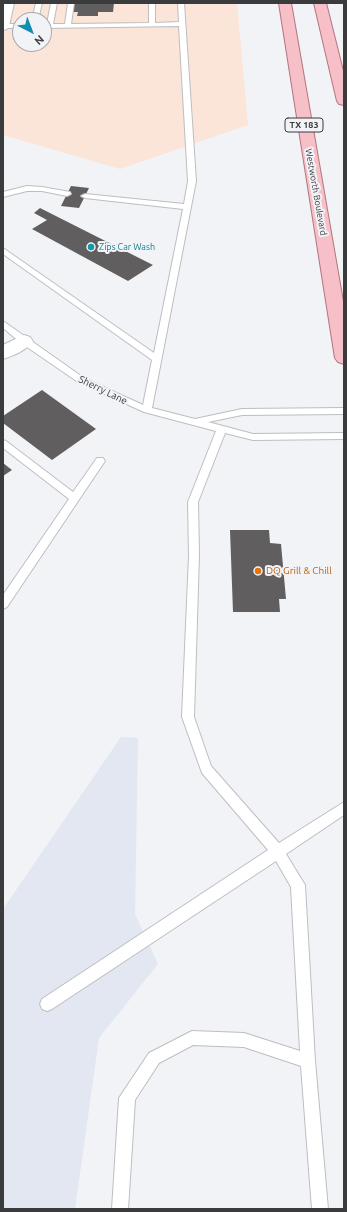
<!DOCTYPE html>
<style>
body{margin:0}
#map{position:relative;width:347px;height:1212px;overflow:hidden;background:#f2f3f7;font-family:Ubuntu,sans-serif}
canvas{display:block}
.frame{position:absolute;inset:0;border:4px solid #3a3b3c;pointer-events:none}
.north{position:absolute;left:12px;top:12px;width:40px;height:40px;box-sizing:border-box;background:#f2f3f7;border:1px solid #a8a9ac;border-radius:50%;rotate:138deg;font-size:11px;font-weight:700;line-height:16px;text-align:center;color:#3a3b3c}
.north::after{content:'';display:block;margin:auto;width:14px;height:18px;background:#118eae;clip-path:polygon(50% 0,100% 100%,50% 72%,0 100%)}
</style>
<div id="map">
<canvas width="347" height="1212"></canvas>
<div class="frame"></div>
<div class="north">N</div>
</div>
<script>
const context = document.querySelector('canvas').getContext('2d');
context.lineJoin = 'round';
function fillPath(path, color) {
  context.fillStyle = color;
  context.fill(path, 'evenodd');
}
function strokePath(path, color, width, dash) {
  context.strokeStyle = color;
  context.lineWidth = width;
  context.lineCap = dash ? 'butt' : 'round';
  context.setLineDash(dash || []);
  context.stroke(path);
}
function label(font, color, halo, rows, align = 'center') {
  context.font = font + ' Ubuntu,sans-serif';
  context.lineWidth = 4;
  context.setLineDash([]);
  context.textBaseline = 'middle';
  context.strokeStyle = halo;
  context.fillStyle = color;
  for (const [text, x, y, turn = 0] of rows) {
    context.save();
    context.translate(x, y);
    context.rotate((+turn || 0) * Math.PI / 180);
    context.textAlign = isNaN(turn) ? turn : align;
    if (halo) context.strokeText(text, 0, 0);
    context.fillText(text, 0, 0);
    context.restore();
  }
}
fillPath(new Path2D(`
 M 3,3 L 237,3 L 248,125 L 120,169 L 3,135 ZM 20,20 L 44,20 L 44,44 L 20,44 Z`), '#fbe4d8');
fillPath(new Path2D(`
 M 121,737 L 138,738 L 135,914 L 158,964 L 99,1038 L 75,1209 L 3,1209 L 3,909 Z`), '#e2e7f1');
fillPath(new Path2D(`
 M 72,3 L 114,3 L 113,12 L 98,12 L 98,16 L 77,16 L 78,12 L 71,12 Z
 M 71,186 L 89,188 L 79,208 L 61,206 Z
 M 40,208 L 153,265 L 128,281 L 32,229 L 47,220 L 34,213 Z
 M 42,390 L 96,429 L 52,460 L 3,423 L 3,416 Z
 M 3,463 L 12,470 L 3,476 Z
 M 230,530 L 269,530 L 270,543 L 281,544 L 286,599 L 279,599 L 280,612 L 233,612 Z`), '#615e5f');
const service = new Path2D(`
 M 36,3 L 42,3 L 38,20 L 32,20 Z
 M 51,3 L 57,3 L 53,24 L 65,24 L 68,3 L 74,3 L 71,24 L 149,23 L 149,3 L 155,3 L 155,23 L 179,22 L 178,3 L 184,3 L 196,181 L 152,408 L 195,419 L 242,409 L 344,408 L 344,414 L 242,415 L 208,422 L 253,434 L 344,433 L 344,439 L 253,440 L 225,433 L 198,502 L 199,555 L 194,717 L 211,766 L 279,843 L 344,802 L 344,815 L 286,854 L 305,885 L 315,1061 L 328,1209 L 312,1209 L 301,1066 L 244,1047 L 193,1045 L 159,1063 L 135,1100 L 128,1209 L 112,1209 L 119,1098 L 149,1053 L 192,1031 L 244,1033 L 300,1051 L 291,887 L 276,861 L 52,1009 L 47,1011 L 42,1009 L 40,1004 L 42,999 L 268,850 L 202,773 L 182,717 L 189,555 L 188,502 L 216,431 L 144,412 L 78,382 L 21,343 L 3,328 L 3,321 L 84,378 L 143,405 L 152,360 L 3,254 L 3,248 L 154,353 L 183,209 L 85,198 L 81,196 L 85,194 L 184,204 L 188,181 L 179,26 L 44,28 L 44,24 L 47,24 Z
 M 3,24 L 20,24 L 20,28 L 3,28 Z
 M 27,186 L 42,187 L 70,192 L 71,194 L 67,196 L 42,191 L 27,191 L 3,197 L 3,192 Z
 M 3,440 L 6,441 L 73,492 L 97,458 L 103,458 L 105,461 L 7,607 L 3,609 L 3,595 L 69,499 L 3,448 Z`);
const minor = new Path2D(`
 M 3,3 L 14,3 L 9,26 L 7,29 L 3,30 Z
 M 24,335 L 30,337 L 33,341 C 27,350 13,356 3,359 L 3,345 Z`);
const primary = new Path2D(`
 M 279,3 L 291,3 L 344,307 L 344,364 L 338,362 L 335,358 Z
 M 314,3 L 326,3 L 344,75 L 344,105 L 339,104 L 337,101 Z`);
strokePath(service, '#bcbec1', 2);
strokePath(minor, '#bcbec1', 2);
strokePath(primary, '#b2767e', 2);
fillPath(service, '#fff');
fillPath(minor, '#fff');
fillPath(primary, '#f7bfc7');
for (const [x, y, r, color] of [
 [91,247,4,"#0f9aa8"],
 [258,571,4,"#e8710a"]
]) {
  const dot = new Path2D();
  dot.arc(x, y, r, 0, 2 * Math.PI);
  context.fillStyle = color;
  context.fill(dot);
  strokePath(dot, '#f2f3f7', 1.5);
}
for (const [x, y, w] of [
 [304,125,38]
]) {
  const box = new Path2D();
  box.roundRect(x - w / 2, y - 7, w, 14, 3);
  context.fillStyle = '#f2f3f7';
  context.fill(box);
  strokePath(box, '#3a3b3c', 1);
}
label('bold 9px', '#3a3b3c', null, [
 ["TX 183",304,125]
]);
label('9px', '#3a3b3c', '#f2f3f7', [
 ["Westworth Boulevard",316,192,80]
]);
label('9px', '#0d838f', '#f2f3f7', [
 ["Zips Car Wash",99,247]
], 'left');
label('10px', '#3a3b3c', '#f2f3f7', [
 ["Sherry Lane",103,390,26]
]);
label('10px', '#c56008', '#f2f3f7', [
 ["DQ Grill & Chill",266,571]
], 'left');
</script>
